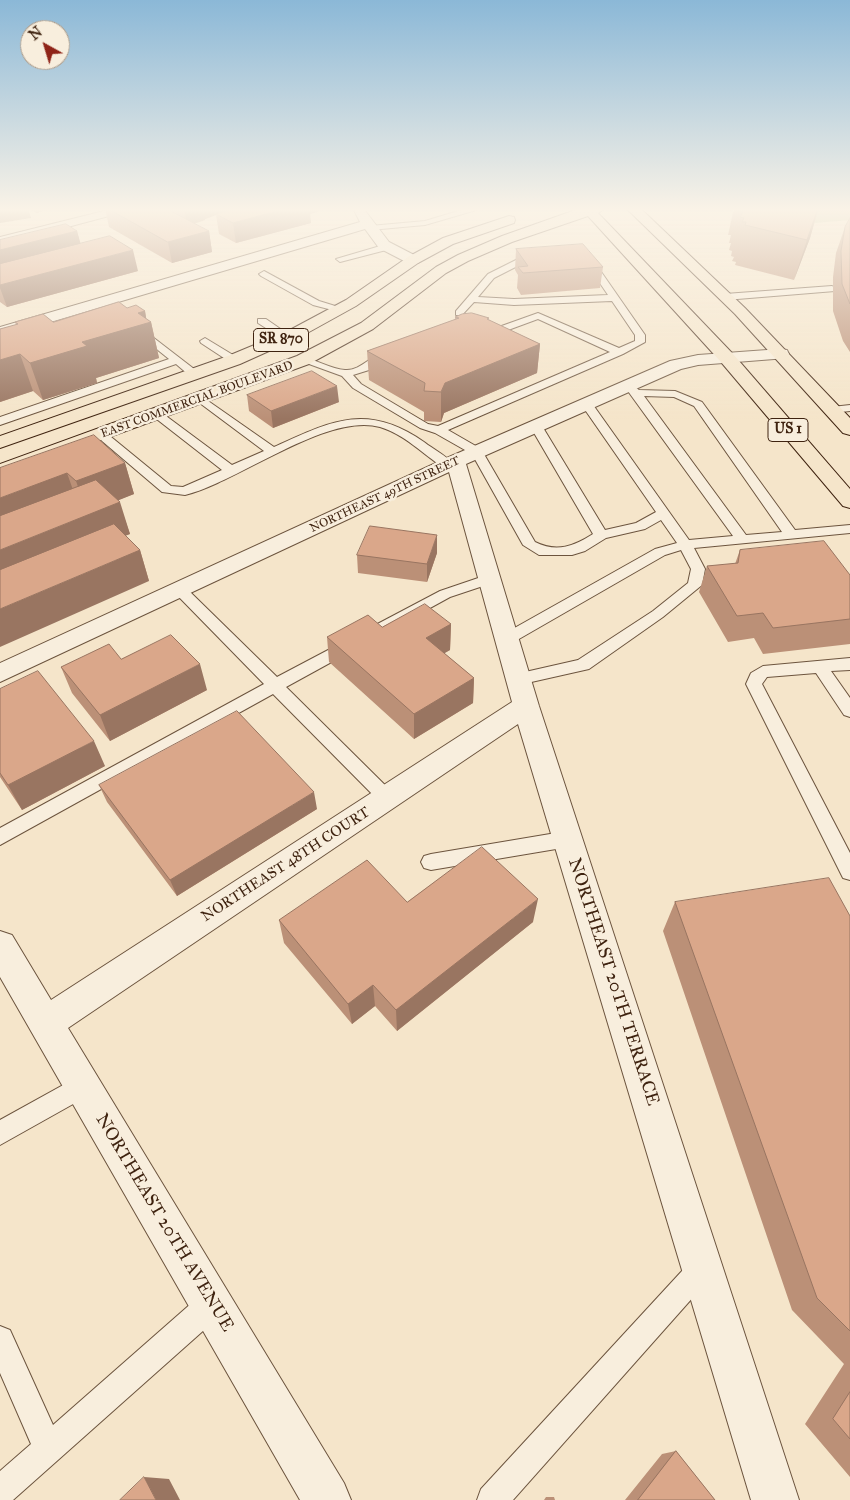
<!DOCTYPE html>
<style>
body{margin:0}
#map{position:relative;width:850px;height:1500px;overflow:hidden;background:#f5e5ca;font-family:"IM FELL Great Primer",serif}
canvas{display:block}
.north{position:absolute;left:20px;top:20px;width:50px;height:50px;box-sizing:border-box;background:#f8eedd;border:1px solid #ae9d8b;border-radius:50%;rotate:321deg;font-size:14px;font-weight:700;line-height:20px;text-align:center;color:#3f2310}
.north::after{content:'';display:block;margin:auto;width:18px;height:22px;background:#8f2418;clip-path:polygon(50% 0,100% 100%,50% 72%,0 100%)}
</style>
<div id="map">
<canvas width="850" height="1500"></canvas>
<div class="north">N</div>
</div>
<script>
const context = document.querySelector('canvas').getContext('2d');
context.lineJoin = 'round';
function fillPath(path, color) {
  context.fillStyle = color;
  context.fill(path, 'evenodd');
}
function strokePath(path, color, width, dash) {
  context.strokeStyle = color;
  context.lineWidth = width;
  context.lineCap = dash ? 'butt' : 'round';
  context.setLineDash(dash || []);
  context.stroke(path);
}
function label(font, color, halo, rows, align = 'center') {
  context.font = font + ' "IM FELL Great Primer",serif';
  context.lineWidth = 5;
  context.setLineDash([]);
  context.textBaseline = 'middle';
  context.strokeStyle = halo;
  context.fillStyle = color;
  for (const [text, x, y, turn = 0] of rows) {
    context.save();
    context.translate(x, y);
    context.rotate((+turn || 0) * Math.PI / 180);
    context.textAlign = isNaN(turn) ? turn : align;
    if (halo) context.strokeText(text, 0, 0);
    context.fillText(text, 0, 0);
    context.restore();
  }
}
fillPath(new Path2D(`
 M 800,209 L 850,209 L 850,220 L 815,223 L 807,211 Z`), '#bcc496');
const lane = new Path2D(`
 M 468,208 L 483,208 L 425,225 L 370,230 L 366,228 L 370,226 L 425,221 Z
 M 387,244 L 390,245 L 390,249 L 340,262 L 336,259 Z
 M 536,250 L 539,251 L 539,255 L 494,278 L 478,297 L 514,299 L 608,295 L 589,267 L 582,261 L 589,259 L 595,263 L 645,335 L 645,342 L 623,354 L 448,430 L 481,449 L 535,542 C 557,553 574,546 593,534 L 530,426 L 536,422 L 542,426 L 605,530 L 636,523 L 656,512 L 581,404 L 587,401 L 591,402 L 689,540 L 733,536 L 625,387 L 631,384 L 639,390 L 675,391 L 702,402 L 795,530 L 850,525 L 850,533 L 694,548 L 705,569 L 702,585 L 663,617 L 589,669 L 518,685 L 512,683 L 510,679 L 512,675 L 578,660 L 653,611 L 688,583 L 691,569 L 681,550 L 665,555 L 512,643 L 502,643 L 499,639 L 502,635 L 655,549 L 677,543 L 661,520 L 645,529 L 606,538 L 585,551 L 572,555 L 539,555 L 523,545 L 472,454 L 435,433 L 420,428 L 353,388 L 342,376 L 298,360 L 303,357 C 317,360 331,369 345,370 C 362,372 376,348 392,352 L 392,356 L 369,370 L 353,375 L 361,384 L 428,424 L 438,426 L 610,352 L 538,319 L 500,333 L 495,330 L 496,328 L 538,313 L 619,348 L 635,341 L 635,335 L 612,301 L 514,305 L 474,302 L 462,315 L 456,315 L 456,311 L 488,274 ZM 644,396 L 674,397 L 694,406 L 782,532 L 746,535 Z
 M 264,271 L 319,301 L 345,309 L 340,312 L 313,305 L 261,276 L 259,274 Z
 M 832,286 L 837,289 L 835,291 L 725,300 L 720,297 L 725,294 Z
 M 258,319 L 266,319 L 292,337 L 283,339 L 258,323 Z
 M 137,325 L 198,372 L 198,376 L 190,376 L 176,364 L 0,425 L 0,417 L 169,359 L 133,330 L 133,326 Z
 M 205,338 L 238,358 L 238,362 L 230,362 L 201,343 L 200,341 Z
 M 201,396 L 274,447 C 331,421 367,402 424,442 C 433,449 447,456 454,465 L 452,468 L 444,468 C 423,454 404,434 380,427 C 327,412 238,482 185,495 L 162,492 L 95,435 L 97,432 L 105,432 L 171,486 L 183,487 L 222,470 L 154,417 L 154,413 L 162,413 L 232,465 L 264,451 L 197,401 L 195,399 Z
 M 850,405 L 850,411 L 832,413 L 826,410 L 832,407 Z
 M 490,574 L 497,579 L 495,582 L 450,597 L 286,687 L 393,793 L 396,798 L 393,803 L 387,805 L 381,803 L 273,694 L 0,845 L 0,828 L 264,684 L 175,593 L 173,590 L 175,587 L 185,587 L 277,677 L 440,591 Z
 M 850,658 L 850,670 L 831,671 L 850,698 L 850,717 L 844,715 L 816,673 L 767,677 L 762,684 L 850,853 L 850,880 L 843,878 L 746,684 L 751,673 L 763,666 Z
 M 568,831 L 575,833 L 578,839 L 575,845 L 568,847 L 431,870 L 424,868 L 421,862 L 424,856 L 431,854 Z
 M 83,1074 L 91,1078 L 95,1086 L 91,1094 L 0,1145 L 0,1120 Z
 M 702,1255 L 711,1259 L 715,1268 L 711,1277 L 513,1500 L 477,1500 L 481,1489 L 693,1259 Z
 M 212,1290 L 222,1294 L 226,1304 L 222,1314 L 13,1500 L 0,1500 L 0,1471 L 31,1444 L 0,1373 L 0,1326 L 10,1330 L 53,1425 L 202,1294 Z`);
const street = new Path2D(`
 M 116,208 L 139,208 L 0,245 L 0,237 Z
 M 353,208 L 363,208 L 389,242 L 418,257 L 420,260 L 418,263 L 408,263 L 379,248 L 365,229 L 0,337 L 0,327 L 360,222 Z
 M 781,349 L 787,350 L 789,354 L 787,358 L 698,365 L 681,369 L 466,464 L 539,706 L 799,1500 L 751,1500 L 518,724 L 68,1028 L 344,1483 L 351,1500 L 300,1500 L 0,977 L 0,931 L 12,935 L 51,1000 L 512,702 L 449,472 L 0,682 L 0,663 L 449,457 L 670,361 L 698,355 Z`);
const primary = new Path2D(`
 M 581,208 L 606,208 L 598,213 L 733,354 L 850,489 L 850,508 L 843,506 L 721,362 L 588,216 L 512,242 L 468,261 L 446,273 L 373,329 L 309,364 L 0,477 L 0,464 L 297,356 L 361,323 L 436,267 L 458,255 L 502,236 Z
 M 626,208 L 640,208 L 745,308 L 850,418 L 850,435 L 843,433 L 735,314 Z
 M 509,216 L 514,217 L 515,220 L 514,223 L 453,244 L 418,263 L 356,306 L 300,337 L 240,364 L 0,448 L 0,436 L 228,356 L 288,331 L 346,300 L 408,257 L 443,238 Z`);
strokePath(lane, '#6c543e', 2);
strokePath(street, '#6c543e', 2);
strokePath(primary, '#3f2310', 2);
fillPath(lane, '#f8eedd');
fillPath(street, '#f8eedd');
fillPath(primary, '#f5e5ca');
fillPath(new Path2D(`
 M 0,208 L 57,208 L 36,213 L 28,209 L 31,218 Z
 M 105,208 L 320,208 L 320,211 L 310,214 L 311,223 L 236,243 L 219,234 L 216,215 L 205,219 L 205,220 L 194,224 L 209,231 L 212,252 L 172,263 L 109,227 Z
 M 734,208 L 819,208 L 810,238 L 794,280 L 735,265 L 736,262 L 732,261 L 734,257 L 731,256 L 732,251 L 729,250 L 731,243 L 729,243 L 731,235 L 728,235 Z
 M 850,218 L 850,352 L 843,341 L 833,311 L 833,277 L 836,253 L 845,227 Z
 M 77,231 L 80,244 L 138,271 L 7,307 L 0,302 L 0,240 Z
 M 516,249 L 603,267 L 600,288 L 521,295 L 517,288 L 518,275 L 515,270 Z
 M 127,308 L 145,311 L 146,319 L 151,322 L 159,358 L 96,378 L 97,383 L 43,400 L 33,391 L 0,402 L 0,329 L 16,325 L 15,322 L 53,322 Z
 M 455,317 L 489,320 L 540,344 L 537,373 L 444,413 L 441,422 L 424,421 L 424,412 L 369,380 L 367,351 L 455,320 Z
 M 247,395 L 339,402 L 273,428 L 249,411 Z
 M 125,463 L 134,494 L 118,500 L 130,534 L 125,535 L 140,550 L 149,581 L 0,468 Z
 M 740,550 L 850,575 L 850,644 L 763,654 L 754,638 L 728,642 L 699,592 L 707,566 L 735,564 Z
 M 437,553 L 427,582 L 358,573 L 357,555 Z
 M 451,624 L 450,650 L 444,653 L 474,678 L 473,703 L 414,739 L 329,662 L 327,637 L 382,627 Z
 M 121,659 L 207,690 L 110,741 L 72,693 L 61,667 Z
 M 0,689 L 105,766 L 22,810 L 0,777 Z
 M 99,785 L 317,809 L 177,896 L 107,802 Z
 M 407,902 L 533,922 L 397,1031 L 375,1006 L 352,1024 L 284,943 L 279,920 Z
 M 675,902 L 850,916 L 850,1477 L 805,1424 L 844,1364 L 792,1310 L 663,931 Z
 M 676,1451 L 715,1500 L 625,1500 L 662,1454 Z
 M 546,1497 L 554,1497 L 555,1500 L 544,1500 Z`), '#bb9077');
fillPath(new Path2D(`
 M 0,208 L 28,208 L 31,218 L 0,223 Z
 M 34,208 L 57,208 L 36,213 Z
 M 184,208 L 237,208 L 216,214 L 216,215 L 205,219 L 205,220 L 187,225 Z
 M 288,208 L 320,208 L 320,211 L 310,214 L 311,223 L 236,243 L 233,223 Z
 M 818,208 L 810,238 L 794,280 L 807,240 Z
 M 77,231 L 81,245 L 0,266 L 0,250 Z
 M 209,231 L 212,252 L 172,263 L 168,242 Z
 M 133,250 L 138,271 L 7,307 L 0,288 L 0,285 Z
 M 145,311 L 147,323 L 151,322 L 159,358 L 96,378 L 97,383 L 43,400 L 30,363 L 82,342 L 138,313 Z
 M 540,344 L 537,373 L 444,413 L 441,422 L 441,392 L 445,383 Z
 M 20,354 L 33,391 L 0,402 L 0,360 Z
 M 337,386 L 339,402 L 273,428 L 271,411 Z
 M 125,463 L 134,494 L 87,513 L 76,481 Z
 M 67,473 L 78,504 L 0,534 L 0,498 Z
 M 120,502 L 130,534 L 0,587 L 0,550 Z
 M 437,535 L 437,553 L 427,582 L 427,564 Z
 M 140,550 L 149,581 L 0,647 L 0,609 Z
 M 451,624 L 450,650 L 426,664 L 426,638 Z
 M 200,664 L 207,690 L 110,741 L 100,715 Z
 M 474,678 L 473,703 L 414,739 L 414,714 Z
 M 94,741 L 105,766 L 22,810 L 8,785 Z
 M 314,792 L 317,809 L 177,896 L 170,880 Z
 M 538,899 L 533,922 L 397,1031 L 396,1010 Z
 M 373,985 L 375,1006 L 352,1024 L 348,1004 Z
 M 144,1477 L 169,1479 L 180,1500 L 156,1500 Z`), '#997561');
const building = new Path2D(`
 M 107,208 L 165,208 L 209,231 L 168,242 Z
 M 237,208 L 288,208 L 233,223 L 216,214 Z
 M 740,208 L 818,208 L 807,240 L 745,225 L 746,222 L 742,222 L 744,218 L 740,217 L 743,212 L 739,211 Z
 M 850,218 L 850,304 L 842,284 L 841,251 L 845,227 Z
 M 66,224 L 77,231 L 0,250 L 0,240 Z
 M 110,236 L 133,250 L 0,285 L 0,264 Z
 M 583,244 L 603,267 L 523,273 L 518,267 L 528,266 L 516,249 Z
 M 119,302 L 127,308 L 136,305 L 145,311 L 138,313 L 151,322 L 82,342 L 87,346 L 30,363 L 20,354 L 0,360 L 0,329 L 18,324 L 15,322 L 43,314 L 53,322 Z
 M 472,313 L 489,318 L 487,319 L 540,344 L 445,383 L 441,392 L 424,391 L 425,383 L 367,351 L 459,318 L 455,317 L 462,314 Z
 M 312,371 L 337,386 L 271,411 L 247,395 Z
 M 94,435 L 125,463 L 76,481 L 67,473 L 0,498 L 0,468 Z
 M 96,480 L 120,502 L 0,550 L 0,516 Z
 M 114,524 L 140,550 L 0,609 L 0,570 Z
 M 370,526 L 437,535 L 427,564 L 357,555 Z
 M 824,541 L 850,575 L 850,619 L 773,628 L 763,613 L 737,616 L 707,566 L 738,563 L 740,550 Z
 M 425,604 L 451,624 L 426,638 L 474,678 L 414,714 L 327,637 L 368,615 L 382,627 Z
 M 171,635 L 200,664 L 100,715 L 61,667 L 109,644 L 121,659 Z
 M 38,671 L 94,741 L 8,785 L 0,773 L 0,689 Z
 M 237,711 L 314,792 L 170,880 L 99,785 Z
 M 482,847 L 538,899 L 396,1010 L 373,985 L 348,1004 L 279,920 L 367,860 L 407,902 Z
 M 829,878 L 850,916 L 850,1331 L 817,1298 L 675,902 Z
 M 850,1392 L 850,1439 L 833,1419 Z
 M 676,1451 L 715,1500 L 638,1500 Z
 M 144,1477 L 156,1500 L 120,1500 Z`);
fillPath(building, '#daa78a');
strokePath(building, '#997561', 1);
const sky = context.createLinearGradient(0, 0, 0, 419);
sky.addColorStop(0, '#8bb8d7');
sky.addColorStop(0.5, '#faf3e7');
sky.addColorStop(1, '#faf3e700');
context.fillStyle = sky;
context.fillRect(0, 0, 850, 419);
label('12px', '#3f2310', '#f8eedd', [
 ["EAST COMMERCIAL BOULEVARD",197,400,-20],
 ["NORTHEAST 49TH STREET",385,495,-25]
]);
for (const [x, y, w] of [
 [281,340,55],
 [788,430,40]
]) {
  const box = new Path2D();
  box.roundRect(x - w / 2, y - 11.5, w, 23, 4);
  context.fillStyle = '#f8eedd';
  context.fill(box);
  strokePath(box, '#3f2310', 1);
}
label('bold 14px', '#3f2310', null, [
 ["SR 870",281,340],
 ["US 1",788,430]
]);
label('15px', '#3f2310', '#f8eedd', [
 ["NORTHEAST 48TH COURT",286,865,-33]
]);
label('18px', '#3f2310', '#f8eedd', [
 ["NORTHEAST 20TH TERRACE",613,982,72],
 ["NORTHEAST 20TH AVENUE",164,1223,59]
]);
</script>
